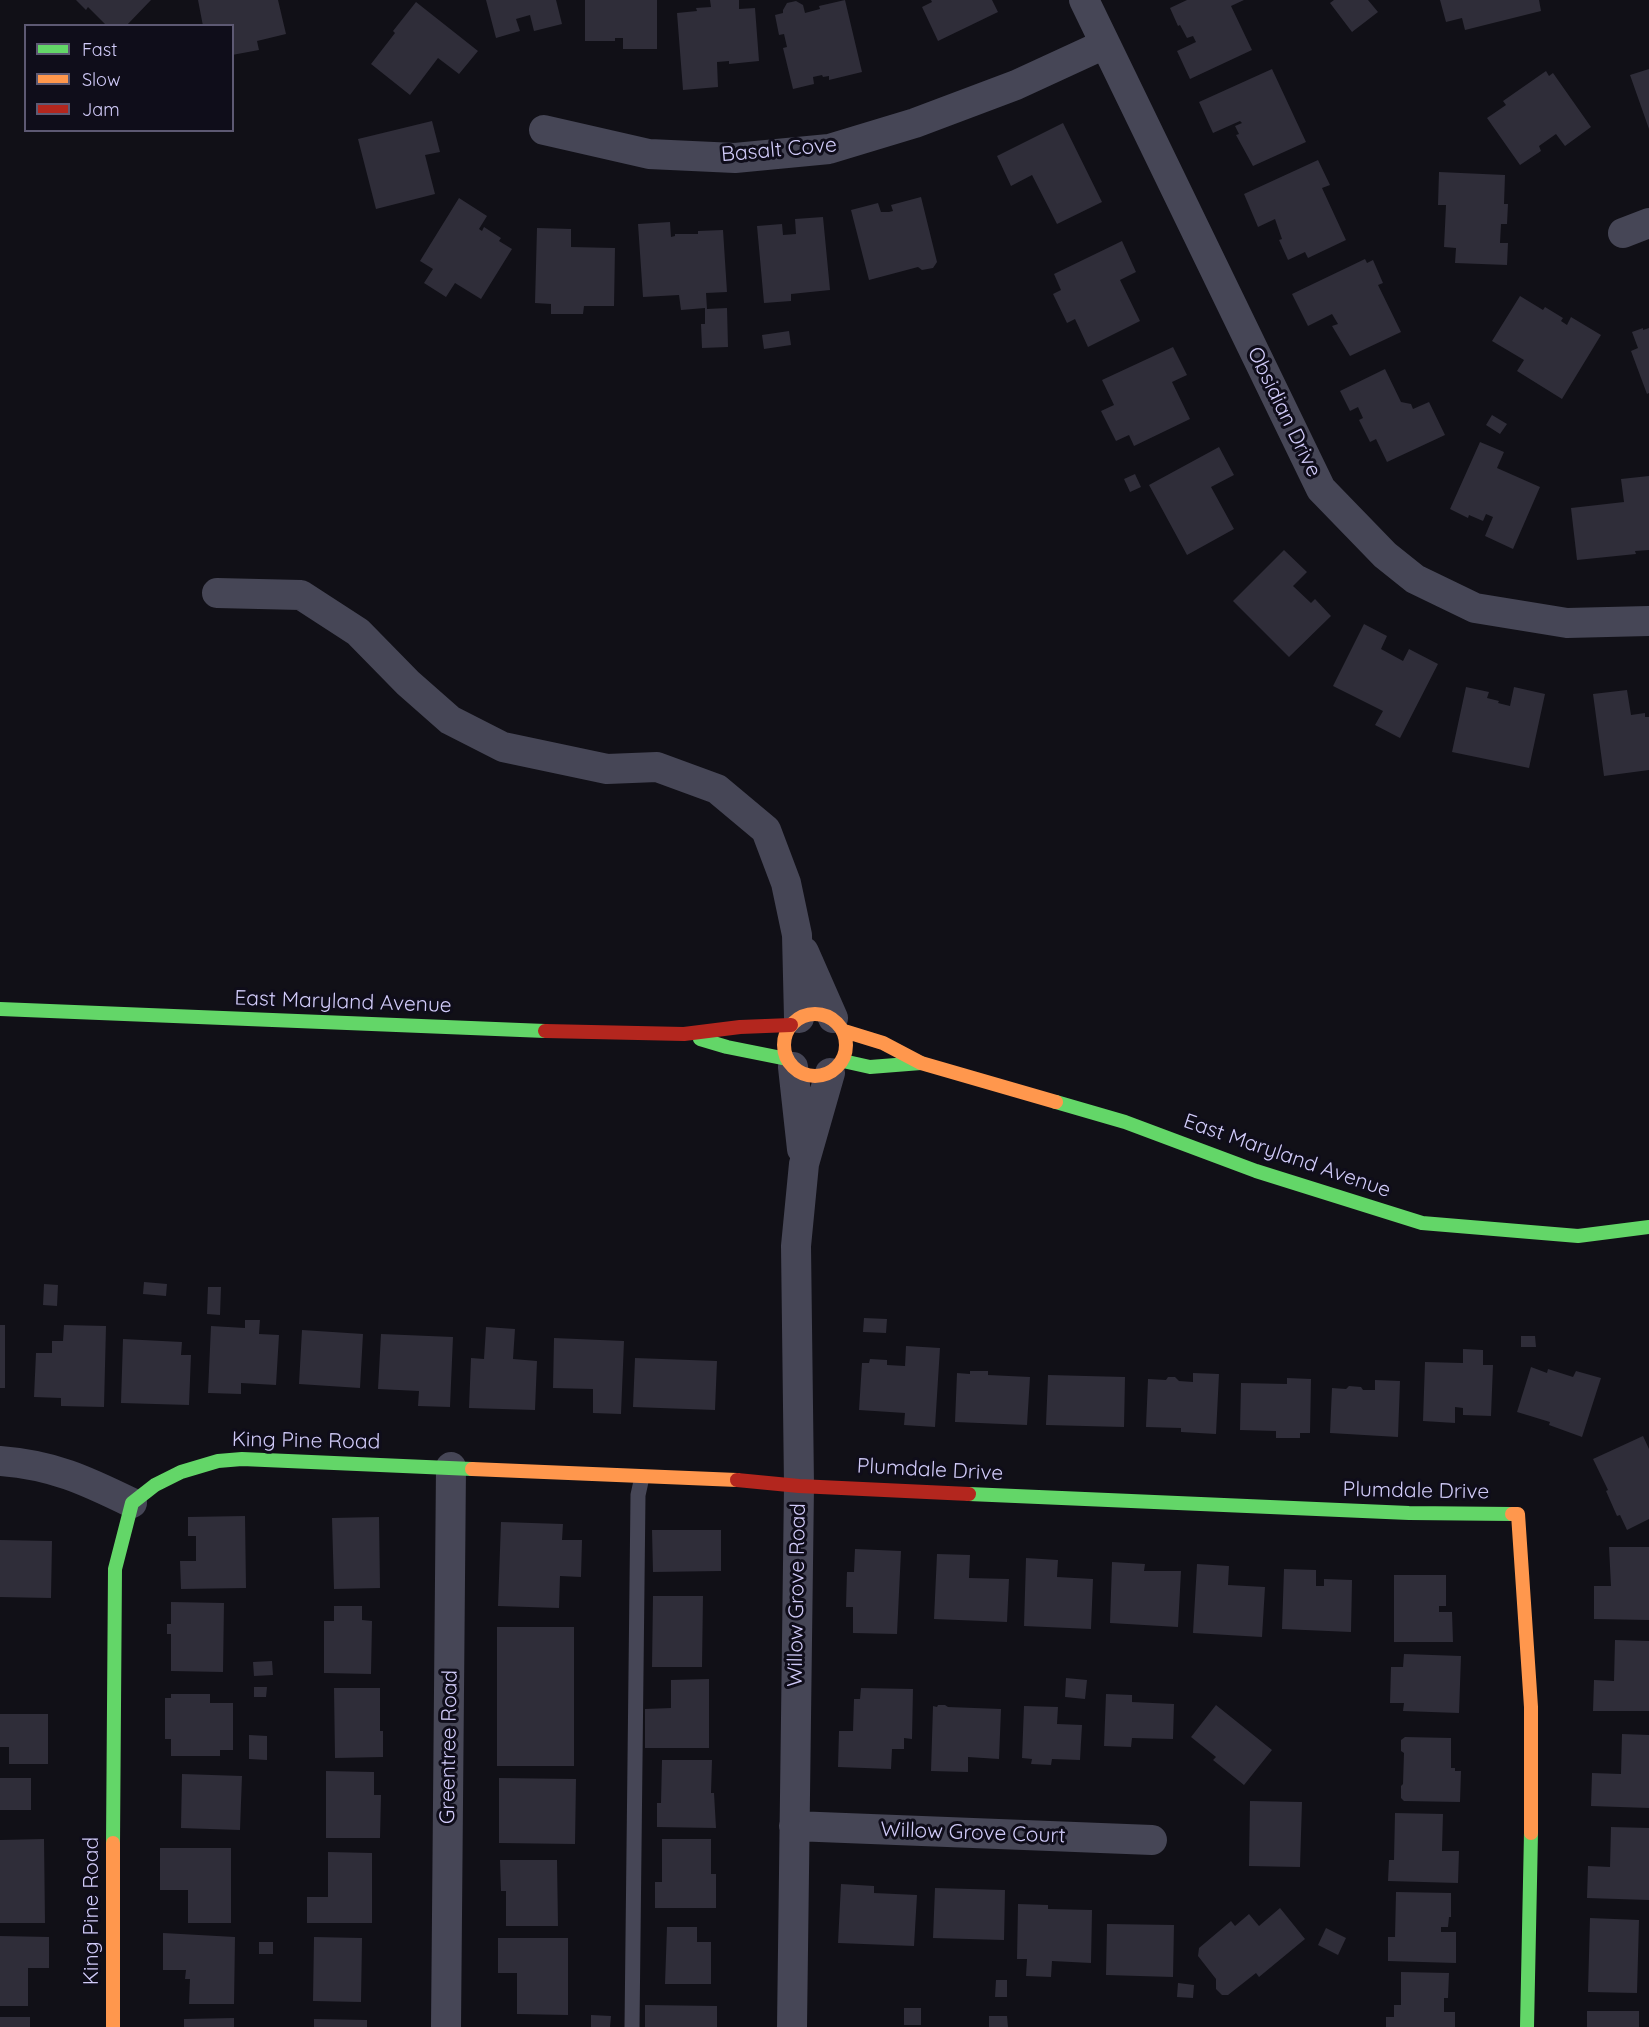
<!DOCTYPE html>
<style>
body{margin:0}
#map{position:relative;width:1649px;height:2027px;overflow:hidden;background:#111017;font-family:Quicksand,sans-serif}
canvas{display:block}
.legend{position:absolute;left:24px;top:24px;width:210px;height:108px;box-sizing:border-box;background:#0f0d1a;border:2px solid #5d5973;margin:0;padding:8px 10px;list-style:none;font-size:18px;color:#d1cbf9}
.legend li{display:flex;align-items:center;gap:12px;height:30px}
.legend b{width:30px;border:2px solid #5d5973}
</style>
<div id="map">
<canvas width="1649" height="2027"></canvas>
<ul class="legend">
<li><b style="height:8px;background:#63d668"></b>Fast</li>
<li><b style="height:8px;background:#ff974d"></b>Slow</li>
<li><b style="height:8px;background:#b3261e"></b>Jam</li>
</ul>
</div>
<script>
const context = document.querySelector('canvas').getContext('2d');
context.lineJoin = 'round';
function fillPath(path, color) {
  context.fillStyle = color;
  context.fill(path, 'evenodd');
}
function strokePath(path, color, width, dash) {
  context.strokeStyle = color;
  context.lineWidth = width;
  context.lineCap = dash ? 'butt' : 'round';
  context.setLineDash(dash || []);
  context.stroke(path);
}
function label(font, color, halo, rows, align = 'center') {
  context.font = font + ' Quicksand,sans-serif';
  context.lineWidth = 6;
  context.setLineDash([]);
  context.textBaseline = 'middle';
  context.strokeStyle = halo;
  context.fillStyle = color;
  for (const [text, x, y, turn = 0] of rows) {
    context.save();
    context.translate(x, y);
    context.rotate((+turn || 0) * Math.PI / 180);
    context.textAlign = isNaN(turn) ? turn : align;
    if (halo) context.strokeText(text, 0, 0);
    context.fillText(text, 0, 0);
    context.restore();
  }
}
fillPath(new Path2D(`
 M 76,0 L 151,0 L 126,26 L 107,26 L 88,7 L 86,10 Z
 M 198,0 L 278,0 L 286,34 L 257,41 L 259,50 L 232,55 L 232,26 L 203,26 Z
 M 486,0 L 556,0 L 562,24 L 534,31 L 530,15 L 516,19 L 520,31 L 496,38 Z
 M 585,0 L 657,0 L 657,49 L 623,49 L 623,38 L 615,38 L 615,41 L 585,41 Z
 M 710,0 L 739,0 L 739,9 L 755,8 L 759,61 L 729,64 L 729,61 L 717,62 L 718,87 L 683,90 L 677,13 L 697,11 L 696,8 L 711,7 Z
 M 845,0 L 862,72 L 829,80 L 829,76 L 823,77 L 822,75 L 813,77 L 814,84 L 793,89 L 783,48 L 787,47 L 784,34 L 779,35 L 775,15 L 783,13 L 783,10 L 787,3 L 796,1 L 803,5 L 805,13 L 820,9 L 819,6 Z
 M 931,0 L 992,0 L 998,12 L 938,41 L 922,7 L 932,2 Z
 M 1187,0 L 1244,0 L 1231,6 L 1252,50 L 1190,79 L 1177,51 L 1196,42 L 1193,36 L 1187,38 L 1180,25 L 1178,26 L 1170,8 Z
 M 1334,0 L 1368,0 L 1378,12 L 1352,32 L 1330,3 Z
 M 1440,0 L 1539,0 L 1541,11 L 1465,30 L 1462,18 L 1446,22 Z
 M 416,2 L 478,51 L 459,74 L 438,58 L 410,95 L 371,64 L 395,33 L 393,31 Z
 M 1272,69 L 1306,142 L 1253,166 L 1236,135 L 1239,134 L 1235,126 L 1242,123 L 1240,121 L 1213,133 L 1199,102 Z
 M 1649,69 L 1649,129 L 1630,75 Z
 M 1546,71 L 1549,76 L 1553,73 L 1591,127 L 1565,146 L 1556,134 L 1539,146 L 1541,151 L 1520,165 L 1487,118 L 1506,105 L 1503,101 Z
 M 432,121 L 440,152 L 425,155 L 435,194 L 376,209 L 358,139 Z
 M 1063,123 L 1102,202 L 1057,224 L 1032,175 L 1011,186 L 997,156 Z
 M 1318,160 L 1330,185 L 1322,188 L 1346,240 L 1308,258 L 1305,252 L 1288,260 L 1279,240 L 1282,239 L 1275,219 L 1258,227 L 1244,194 Z
 M 1439,172 L 1505,175 L 1504,204 L 1508,204 L 1507,224 L 1501,224 L 1500,243 L 1508,243 L 1507,265 L 1455,263 L 1456,248 L 1444,247 L 1446,205 L 1438,205 Z
 M 921,197 L 937,262 L 933,268 L 922,270 L 918,267 L 869,280 L 851,210 L 878,203 L 881,212 L 889,212 L 893,211 L 891,205 Z
 M 459,198 L 487,216 L 479,229 L 482,231 L 484,227 L 501,238 L 499,241 L 512,249 L 481,299 L 455,283 L 446,297 L 424,283 L 433,269 L 420,261 Z
 M 823,217 L 830,290 L 791,294 L 791,301 L 764,303 L 757,226 L 782,224 L 783,235 L 796,234 L 795,219 Z
 M 670,222 L 671,237 L 675,236 L 675,234 L 698,234 L 698,231 L 723,230 L 727,292 L 706,293 L 707,309 L 727,308 L 728,347 L 702,348 L 701,324 L 705,324 L 705,308 L 681,310 L 679,295 L 643,297 L 638,224 Z
 M 537,228 L 571,229 L 571,247 L 615,248 L 614,306 L 584,306 L 583,314 L 551,314 L 551,304 L 535,303 Z
 M 1122,241 L 1136,272 L 1120,280 L 1140,321 L 1088,347 L 1075,319 L 1067,323 L 1053,294 L 1061,290 L 1054,274 Z
 M 1365,259 L 1367,263 L 1373,260 L 1383,283 L 1378,285 L 1401,332 L 1350,356 L 1332,326 L 1338,324 L 1332,314 L 1308,326 L 1292,294 Z
 M 1520,296 L 1543,310 L 1545,307 L 1563,318 L 1561,321 L 1567,325 L 1571,317 L 1601,335 L 1562,399 L 1517,371 L 1524,360 L 1492,341 Z
 M 1643,328 L 1643,330 L 1649,328 L 1649,393 L 1647,394 L 1631,351 L 1638,348 L 1632,332 Z
 M 789,331 L 791,345 L 764,349 L 762,335 Z
 M 1173,347 L 1187,375 L 1172,382 L 1190,419 L 1134,446 L 1129,435 L 1116,441 L 1101,411 L 1114,405 L 1102,380 Z
 M 1385,369 L 1401,402 L 1411,404 L 1413,409 L 1429,402 L 1445,435 L 1387,462 L 1376,439 L 1370,442 L 1359,420 L 1363,418 L 1358,407 L 1350,411 L 1340,391 Z
 M 1492,415 L 1507,424 L 1500,434 L 1486,425 Z
 M 1480,442 L 1504,452 L 1497,468 L 1540,487 L 1513,549 L 1485,536 L 1493,517 L 1486,514 L 1483,521 L 1469,515 L 1468,518 L 1450,509 Z
 M 1219,447 L 1234,475 L 1211,487 L 1234,529 L 1187,555 L 1149,485 Z
 M 1135,474 L 1141,487 L 1130,492 L 1124,479 Z
 M 1649,476 L 1649,550 L 1635,551 L 1636,554 L 1577,560 L 1571,508 L 1624,502 L 1621,479 Z
 M 1284,550 L 1307,572 L 1293,586 L 1311,603 L 1315,599 L 1331,616 L 1289,657 L 1233,601 Z
 M 1364,624 L 1387,636 L 1381,649 L 1403,661 L 1409,649 L 1438,664 L 1400,738 L 1375,725 L 1383,711 L 1333,686 Z
 M 1466,687 L 1489,692 L 1487,698 L 1499,701 L 1498,703 L 1510,706 L 1514,687 L 1545,694 L 1529,768 L 1452,752 Z
 M 1627,690 L 1631,715 L 1645,713 L 1645,717 L 1649,717 L 1649,770 L 1604,776 L 1593,694 Z
 M 144,1282 L 167,1284 L 166,1296 L 143,1294 Z
 M 44,1284 L 58,1285 L 57,1306 L 43,1305 Z
 M 208,1287 L 221,1287 L 220,1315 L 207,1314 Z
 M 864,1318 L 887,1319 L 886,1333 L 863,1332 Z
 M 245,1320 L 260,1320 L 259,1334 L 279,1335 L 276,1385 L 241,1383 L 241,1394 L 208,1393 L 211,1326 L 245,1328 Z
 M 0,1325 L 5,1325 L 5,1388 L 0,1388 Z
 M 64,1325 L 106,1326 L 104,1407 L 61,1406 L 61,1398 L 34,1397 L 36,1353 L 52,1353 L 52,1341 L 63,1341 Z
 M 486,1327 L 515,1329 L 513,1359 L 537,1361 L 535,1410 L 469,1408 L 471,1358 L 484,1359 Z
 M 302,1330 L 363,1334 L 360,1388 L 299,1384 Z
 M 381,1334 L 453,1337 L 450,1407 L 418,1406 L 419,1391 L 378,1389 Z
 M 1521,1336 L 1535,1336 L 1536,1347 L 1521,1347 Z
 M 554,1338 L 624,1341 L 621,1414 L 593,1413 L 593,1389 L 553,1388 Z
 M 123,1339 L 182,1342 L 181,1355 L 191,1355 L 189,1405 L 121,1403 Z
 M 906,1346 L 940,1348 L 935,1427 L 904,1425 L 905,1413 L 859,1410 L 862,1363 L 869,1363 L 870,1359 L 887,1360 L 887,1365 L 905,1366 Z
 M 1463,1349 L 1483,1350 L 1483,1365 L 1493,1365 L 1491,1416 L 1463,1415 L 1463,1408 L 1455,1407 L 1455,1423 L 1423,1421 L 1425,1362 L 1463,1363 Z
 M 635,1358 L 717,1361 L 715,1410 L 633,1407 Z
 M 1531,1367 L 1547,1373 L 1548,1369 L 1573,1377 L 1576,1371 L 1601,1378 L 1582,1437 L 1549,1425 L 1550,1422 L 1517,1412 Z
 M 970,1371 L 988,1371 L 988,1375 L 1030,1377 L 1027,1425 L 955,1422 L 957,1373 L 970,1374 Z
 M 1193,1373 L 1219,1374 L 1216,1434 L 1181,1432 L 1181,1428 L 1146,1427 L 1148,1379 L 1166,1380 L 1168,1377 L 1175,1377 L 1179,1381 L 1193,1382 Z
 M 1048,1375 L 1125,1377 L 1124,1427 L 1046,1425 Z
 M 1287,1378 L 1311,1379 L 1310,1433 L 1300,1433 L 1300,1438 L 1276,1438 L 1276,1431 L 1240,1430 L 1241,1383 L 1287,1384 Z
 M 1375,1380 L 1400,1381 L 1398,1437 L 1330,1433 L 1332,1388 L 1346,1389 L 1349,1386 L 1361,1387 L 1363,1390 L 1375,1390 Z
 M 1643,1436 L 1649,1449 L 1649,1519 L 1627,1530 L 1620,1515 L 1617,1516 L 1606,1491 L 1608,1490 L 1593,1459 Z
 M 245,1516 L 246,1588 L 181,1589 L 180,1561 L 196,1561 L 196,1536 L 188,1536 L 188,1517 Z
 M 379,1517 L 380,1588 L 334,1589 L 332,1518 Z
 M 501,1522 L 563,1524 L 562,1540 L 582,1540 L 581,1577 L 560,1576 L 559,1608 L 498,1606 Z
 M 652,1530 L 721,1530 L 721,1571 L 653,1572 Z
 M 0,1540 L 52,1541 L 51,1598 L 0,1597 Z
 M 1609,1547 L 1649,1547 L 1649,1620 L 1594,1619 L 1594,1586 L 1611,1586 Z
 M 855,1549 L 901,1551 L 897,1634 L 853,1633 L 853,1607 L 846,1607 L 847,1572 L 854,1572 Z
 M 937,1554 L 970,1555 L 969,1578 L 1009,1579 L 1007,1622 L 934,1619 Z
 M 1026,1558 L 1058,1560 L 1057,1577 L 1093,1579 L 1091,1629 L 1024,1626 Z
 M 1112,1562 L 1145,1564 L 1144,1571 L 1181,1571 L 1178,1627 L 1110,1623 Z
 M 1197,1564 L 1229,1566 L 1228,1585 L 1265,1587 L 1262,1637 L 1193,1633 Z
 M 1284,1569 L 1316,1570 L 1316,1586 L 1324,1586 L 1324,1579 L 1352,1580 L 1351,1632 L 1282,1629 Z
 M 1394,1575 L 1446,1575 L 1446,1606 L 1439,1606 L 1439,1612 L 1452,1612 L 1453,1642 L 1394,1642 Z
 M 653,1596 L 703,1596 L 702,1667 L 652,1667 Z
 M 171,1602 L 224,1603 L 223,1672 L 171,1671 L 171,1634 L 167,1634 L 167,1624 L 171,1624 Z
 M 334,1606 L 362,1606 L 362,1620 L 372,1621 L 371,1674 L 324,1673 L 324,1621 L 334,1621 Z
 M 497,1627 L 574,1627 L 574,1766 L 497,1766 Z
 M 1615,1640 L 1649,1641 L 1649,1711 L 1593,1711 L 1594,1680 L 1614,1681 Z
 M 1404,1654 L 1461,1656 L 1459,1713 L 1403,1711 L 1404,1703 L 1390,1703 L 1391,1667 L 1403,1667 Z
 M 272,1661 L 273,1675 L 254,1676 L 253,1662 Z
 M 1066,1678 L 1087,1680 L 1085,1699 L 1065,1697 Z
 M 709,1679 L 709,1748 L 645,1748 L 645,1709 L 671,1708 L 671,1680 Z
 M 254,1687 L 267,1687 L 266,1697 L 254,1697 Z
 M 334,1688 L 380,1688 L 380,1731 L 383,1731 L 383,1757 L 335,1758 Z
 M 861,1688 L 913,1689 L 912,1739 L 904,1738 L 904,1749 L 892,1749 L 891,1769 L 838,1767 L 839,1731 L 853,1731 L 854,1699 L 860,1699 Z
 M 171,1694 L 210,1694 L 210,1703 L 233,1703 L 233,1750 L 220,1750 L 220,1756 L 171,1756 L 171,1739 L 165,1739 L 165,1698 L 171,1698 Z
 M 1106,1694 L 1132,1695 L 1132,1702 L 1174,1704 L 1173,1739 L 1132,1738 L 1131,1747 L 1104,1746 Z
 M 938,1705 L 945,1705 L 948,1707 L 1001,1709 L 999,1759 L 968,1757 L 968,1772 L 931,1771 L 933,1706 L 937,1707 Z
 M 1216,1705 L 1272,1750 L 1244,1785 L 1213,1760 L 1216,1757 L 1191,1737 Z
 M 1024,1706 L 1058,1707 L 1057,1724 L 1082,1725 L 1080,1760 L 1052,1759 L 1051,1765 L 1031,1764 L 1032,1759 L 1022,1758 Z
 M 0,1714 L 48,1714 L 48,1764 L 9,1764 L 9,1747 L 0,1747 Z
 M 1622,1734 L 1649,1735 L 1649,1808 L 1591,1806 L 1592,1773 L 1621,1774 Z
 M 249,1735 L 267,1736 L 267,1760 L 249,1759 Z
 M 1405,1737 L 1451,1738 L 1451,1768 L 1455,1768 L 1455,1771 L 1461,1771 L 1460,1802 L 1404,1801 L 1401,1798 L 1401,1786 L 1403,1784 L 1404,1753 L 1401,1751 L 1401,1740 Z
 M 662,1760 L 712,1760 L 711,1793 L 714,1793 L 716,1828 L 657,1827 L 657,1803 L 661,1803 Z
 M 326,1771 L 374,1772 L 374,1795 L 381,1795 L 380,1838 L 326,1838 Z
 M 182,1774 L 242,1776 L 240,1830 L 181,1828 Z
 M 0,1778 L 31,1778 L 31,1810 L 0,1810 Z
 M 499,1778 L 576,1779 L 575,1844 L 499,1843 Z
 M 1250,1801 L 1302,1802 L 1300,1867 L 1249,1866 Z
 M 1395,1813 L 1443,1814 L 1442,1851 L 1459,1851 L 1458,1883 L 1388,1881 L 1389,1860 L 1394,1860 Z
 M 1611,1827 L 1649,1828 L 1649,1900 L 1587,1898 L 1588,1866 L 1610,1867 Z
 M 44,1839 L 45,1923 L 0,1923 L 0,1840 Z
 M 662,1839 L 711,1839 L 711,1874 L 716,1874 L 716,1908 L 655,1908 L 655,1882 L 662,1882 Z
 M 160,1848 L 231,1848 L 231,1923 L 188,1923 L 188,1890 L 160,1890 Z
 M 328,1852 L 372,1853 L 372,1923 L 307,1923 L 307,1897 L 328,1897 Z
 M 500,1860 L 557,1860 L 558,1926 L 506,1926 L 506,1891 L 501,1891 Z
 M 841,1884 L 874,1886 L 874,1893 L 917,1895 L 914,1946 L 838,1943 Z
 M 935,1888 L 1005,1890 L 1004,1940 L 933,1938 Z
 M 1396,1892 L 1451,1893 L 1451,1917 L 1449,1917 L 1448,1927 L 1441,1927 L 1441,1932 L 1456,1932 L 1456,1963 L 1388,1961 L 1388,1937 L 1395,1937 Z
 M 1018,1904 L 1048,1905 L 1048,1909 L 1092,1910 L 1091,1963 L 1052,1961 L 1051,1977 L 1026,1976 L 1027,1959 L 1017,1959 Z
 M 1280,1908 L 1305,1939 L 1259,1977 L 1256,1973 L 1228,1995 L 1222,1995 L 1216,1989 L 1216,1979 L 1198,1956 L 1199,1948 L 1231,1921 L 1235,1926 L 1249,1914 L 1259,1926 Z
 M 1590,1918 L 1639,1920 L 1637,1993 L 1588,1992 Z
 M 1107,1924 L 1174,1925 L 1173,1977 L 1106,1975 Z
 M 667,1927 L 697,1927 L 697,1942 L 711,1942 L 711,1984 L 665,1984 Z
 M 1326,1928 L 1346,1938 L 1338,1955 L 1318,1945 Z
 M 163,1933 L 235,1937 L 234,2004 L 189,2004 L 190,1979 L 185,1979 L 186,1970 L 163,1970 Z
 M 0,1936 L 49,1937 L 49,1968 L 28,1968 L 28,2006 L 0,2006 Z
 M 314,1937 L 362,1938 L 361,2002 L 313,2001 Z
 M 498,1938 L 568,1938 L 568,2015 L 517,2014 L 517,1973 L 498,1973 Z
 M 259,1942 L 273,1942 L 273,1954 L 259,1954 Z
 M 1401,1972 L 1449,1973 L 1448,1998 L 1444,1998 L 1444,2012 L 1455,2012 L 1455,2027 L 1386,2027 L 1386,2017 L 1394,2017 L 1394,2005 L 1401,2005 Z
 M 996,1980 L 1007,1980 L 1007,1997 L 995,1997 Z
 M 1178,1983 L 1194,1985 L 1193,1998 L 1177,1997 Z
 M 645,2005 L 717,2006 L 717,2027 L 645,2027 Z
 M 904,2008 L 921,2008 L 921,2025 L 904,2025 Z
 M 1587,2011 L 1639,2011 L 1639,2027 L 1587,2027 Z
 M 591,2015 L 611,2016 L 610,2027 L 591,2027 Z
 M 989,2016 L 1007,2016 L 1008,2027 L 989,2027 Z
 M 0,2017 L 30,2017 L 30,2027 L 0,2027 Z
 M 234,2018 L 234,2027 L 184,2027 L 184,2019 Z
 M 314,2019 L 367,2020 L 367,2027 L 314,2027 Z`), '#2f2d39');
strokePath(new Path2D(`
 M 632,2027 L 638,1495 L 642,1477`), '#464656', 15);
strokePath(new Path2D(`
 M 1084,0 L 1321,489 L 1385,555 L 1415,579 L 1475,608 L 1567,623 L 1649,621
 M 544,130 L 649,154 L 735,158 L 829,149 L 915,123 L 1016,85 L 1105,44
 M 1623,233 L 1649,223
 M 217,593 L 301,595 L 358,632 L 408,683 L 450,720 L 503,747 L 607,769 L 657,767 L 717,789 L 766,830 L 786,883 L 797,935 L 799,1018
 M 804,952 L 833,1018
 M 793,1067 L 802,1149
 M 0,1461 C 53,1465 85,1480 132,1503
 M 794,1826 L 1152,1840
 M 446,2027 L 451,1467
 M 792,2027 L 799,1486 L 796,1246 L 804,1164 L 830,1073`), '#464656', 30);
strokePath(new Path2D(`
 M 0,1009 L 545,1031
 M 700,1039 L 727,1047 L 787,1059
 M 843,1061 L 870,1067 L 921,1063
 M 1056,1102 L 1125,1122 L 1256,1171 L 1422,1223 L 1578,1236 L 1649,1227
 M 969,1494 L 1409,1513 L 1512,1514
 M 113,1843 L 115,1569 L 132,1503 L 155,1485 L 181,1472 L 218,1461 L 242,1459 L 472,1469
 M 1527,2027 L 1531,1833`), '#63d668', 14);
strokePath(new Path2D(`
 M784 1045a31 31 0 1 1 62 0a31 31 0 1 1-62 0Z
 M 844,1031 L 883,1043 L 921,1063 L 1056,1102
 M 472,1469 L 737,1480
 M 1512,1514 L 1518,1514 L 1531,1707 L 1531,1833
 M 113,2027 L 113,1843`), '#ff974d', 14);
strokePath(new Path2D(`
 M 545,1031 L 684,1034 L 740,1027 L 791,1025
 M 737,1480 L 799,1486 L 969,1494`), '#b3261e', 14);
label('21px', '#d1cbf9', '#0f0d1a', [
 ["Basalt Cove",779,150,-5],
 ["Obsidian Drive",1284,412,64],
 ["East Maryland Avenue",343,1002,2],
 ["East Maryland Avenue",1287,1156,19],
 ["King Pine Road",306,1441,1],
 ["Plumdale Drive",930,1470,3],
 ["Plumdale Drive",1416,1491,1],
 ["Willow Grove Road",797,1595,-89],
 ["Greentree Road",449,1747,-89],
 ["Willow Grove Court",973,1833,2],
 ["King Pine Road",92,1911,-90]
]);
</script>
